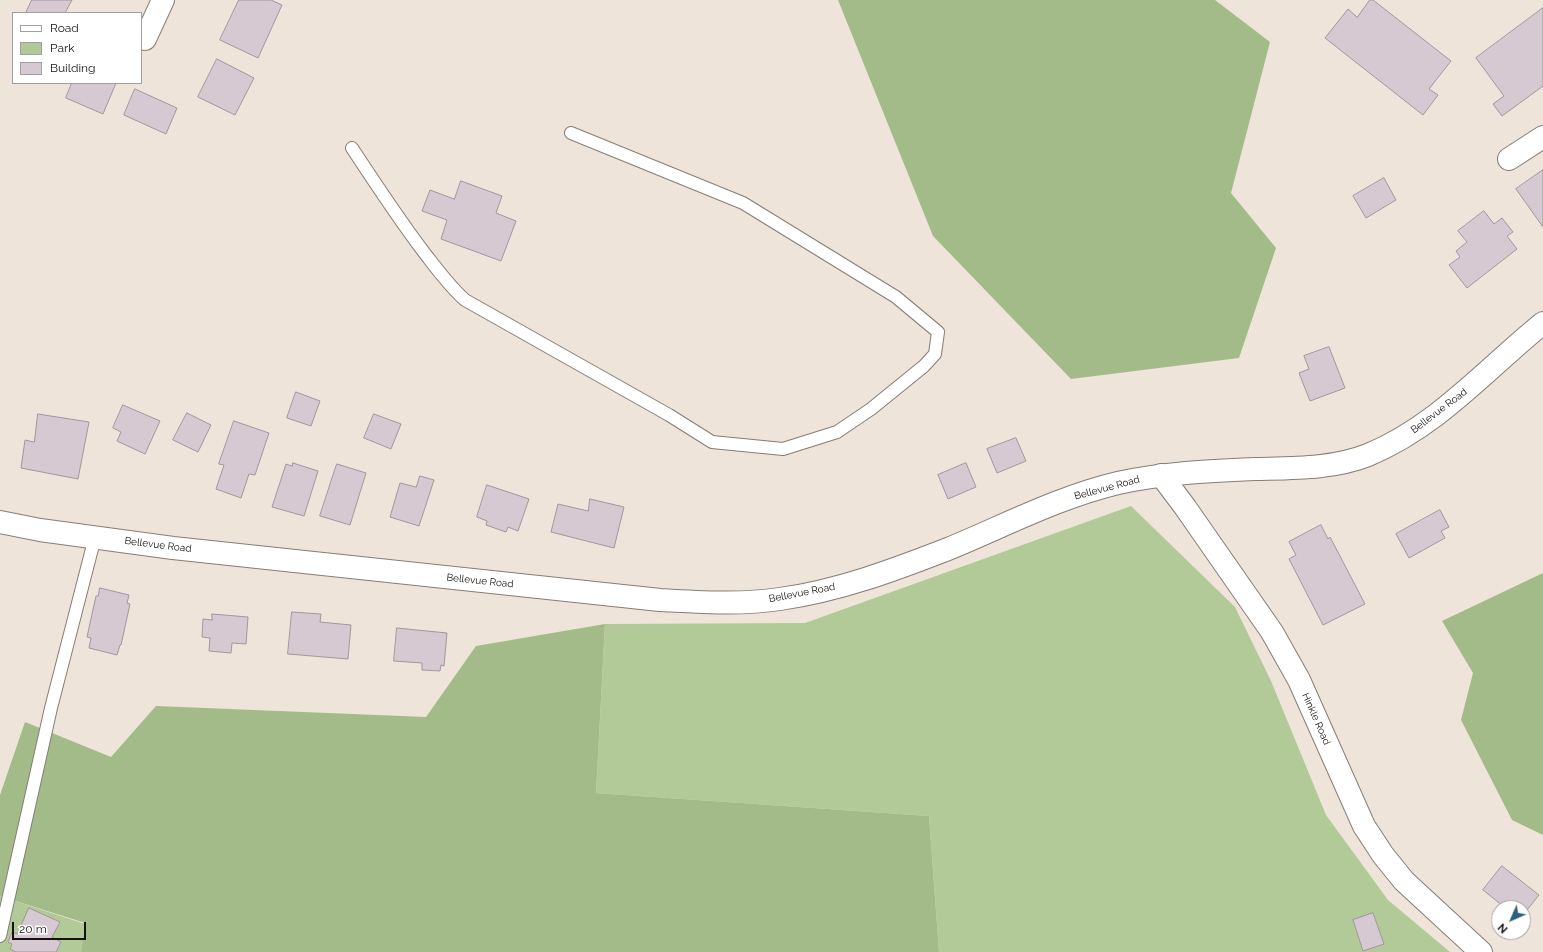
<!DOCTYPE html>
<style>
body{margin:0}
#map{position:relative;width:1543px;height:952px;overflow:hidden;background:#efe4da;font-family:Raleway,sans-serif}
canvas{display:block}
.legend{position:absolute;left:12px;top:12px;width:130px;height:72px;box-sizing:border-box;background:#fff;border:1px solid #a1a09f;margin:0;padding:5px 7px;list-style:none;font-size:12px;color:#15110e}
.legend li{display:flex;align-items:center;gap:8px;height:20px}
.legend b{width:20px;border:1px solid #a1a09f}
.north{position:absolute;left:1491px;top:900px;width:40px;height:40px;box-sizing:border-box;background:#fff;border:1px solid #a1a09f;border-radius:50%;rotate:225deg;font-size:11px;font-weight:700;line-height:16px;text-align:center;color:#15110e}
.north::after{content:'';display:block;margin:auto;width:14px;height:18px;background:#2d607d;clip-path:polygon(50% 0,100% 100%,50% 72%,0 100%)}
.scale{position:absolute;left:12px;top:922px;width:74px;height:18px;box-sizing:border-box;border:2px solid #15110e;border-top:0;padding-left:5px;font-size:12px;line-height:14px;white-space:nowrap;color:#15110e;-webkit-text-stroke:3px #fff;paint-order:stroke}
</style>
<div id="map">
<canvas width="1543" height="952"></canvas>
<ul class="legend">
<li><b style="height:5px;background:#fff"></b>Road</li>
<li><b style="height:11px;background:#b2ca98"></b>Park</li>
<li><b style="height:11px;background:#d6c9d2"></b>Building</li>
</ul>
<div class="north">N</div>
<div class="scale">20 m</div>
</div>
<script>
const context = document.querySelector('canvas').getContext('2d');
context.lineJoin = 'round';
function fillPath(path, color) {
  context.fillStyle = color;
  context.fill(path, 'evenodd');
}
function strokePath(path, color, width, dash) {
  context.strokeStyle = color;
  context.lineWidth = width;
  context.lineCap = dash ? 'butt' : 'round';
  context.setLineDash(dash || []);
  context.stroke(path);
}
function label(font, color, halo, rows, align = 'center') {
  context.font = font + ' Raleway,sans-serif';
  context.lineWidth = 4;
  context.setLineDash([]);
  context.textBaseline = 'middle';
  context.strokeStyle = halo;
  context.fillStyle = color;
  for (const [text, x, y, turn = 0] of rows) {
    context.save();
    context.translate(x, y);
    context.rotate((+turn || 0) * Math.PI / 180);
    context.textAlign = isNaN(turn) ? turn : align;
    if (halo) context.strokeText(text, 0, 0);
    context.fillText(text, 0, 0);
    context.restore();
  }
}
fillPath(new Path2D(`
 M 1131,506 L 1235,607 L 1271,681 L 1326,815 L 1388,900 L 1450,952 L 939,952 L 929,816 L 596,793 L 605,624 L 805,623 Z
 M 0,896 L 85,924 L 81,952 L 0,952 Z`), '#b2ca98');
fillPath(new Path2D(`
 M 838,0 L 1215,0 L 1270,42 L 1231,193 L 1276,248 L 1239,358 L 1071,379 L 933,236 Z
 M 1543,573 L 1543,835 L 1512,820 L 1461,720 L 1473,673 L 1442,621 Z
 M 605,624 L 596,793 L 929,816 L 939,952 L 81,952 L 85,923 L 0,896 L 0,795 L 25,722 L 111,757 L 156,706 L 426,717 L 476,646 Z`), '#a3bb89');
const building = new Path2D(`
 M 32,0 L 72,0 L 65,13 L 26,13 Z
 M 239,0 L 271,0 L 282,5 L 258,58 L 220,40 Z
 M 1370,0 L 1373,0 L 1451,61 L 1429,89 L 1438,95 L 1423,115 L 1325,38 L 1348,9 L 1357,17 Z
 M 1543,8 L 1543,86 L 1502,116 L 1493,104 L 1504,96 L 1476,58 Z
 M 217,59 L 254,78 L 235,115 L 198,97 Z
 M 72,83 L 116,83 L 103,114 L 66,98 Z
 M 135,89 L 177,108 L 166,134 L 124,115 Z
 M 1543,170 L 1543,227 L 1516,189 Z
 M 1384,178 L 1396,200 L 1366,218 L 1353,196 Z
 M 461,181 L 502,196 L 496,213 L 516,221 L 501,261 L 441,239 L 447,220 L 422,211 L 430,190 L 454,199 Z
 M 1484,211 L 1494,224 L 1502,218 L 1513,232 L 1507,236 L 1517,249 L 1467,288 L 1449,265 L 1460,257 L 1456,251 L 1467,242 L 1458,231 Z
 M 1329,347 L 1345,388 L 1310,401 L 1299,373 L 1309,369 L 1304,356 Z
 M 296,392 L 320,401 L 311,426 L 287,418 Z
 M 123,405 L 160,421 L 145,454 L 117,441 L 121,432 L 113,428 Z
 M 187,413 L 211,425 L 198,452 L 173,440 Z
 M 38,414 L 89,422 L 78,479 L 21,468 L 25,440 L 34,442 Z
 M 374,414 L 401,424 L 391,449 L 364,438 Z
 M 234,421 L 269,433 L 255,475 L 249,474 L 241,498 L 216,489 L 224,465 L 219,464 Z
 M 1016,438 L 1026,461 L 997,473 L 987,449 Z
 M 293,463 L 318,471 L 304,516 L 272,507 L 286,464 L 292,466 Z
 M 966,463 L 976,487 L 948,499 L 938,475 Z
 M 337,464 L 366,473 L 350,525 L 320,516 Z
 M 420,476 L 434,480 L 419,526 L 390,517 L 400,483 L 416,487 Z
 M 487,485 L 529,499 L 518,531 L 508,527 L 506,532 L 486,525 L 487,521 L 477,517 Z
 M 590,499 L 624,507 L 614,548 L 551,532 L 558,504 L 588,511 Z
 M 1440,510 L 1449,527 L 1441,531 L 1445,538 L 1409,558 L 1396,534 Z
 M 1321,525 L 1328,539 L 1330,537 L 1365,604 L 1323,625 L 1289,559 L 1296,555 L 1289,542 Z
 M 100,588 L 129,595 L 127,603 L 130,604 L 121,645 L 120,645 L 117,655 L 89,648 L 91,638 L 87,637 L 96,596 L 98,596 Z
 M 292,612 L 321,614 L 320,622 L 351,625 L 348,659 L 288,654 Z
 M 212,614 L 248,617 L 246,644 L 232,643 L 231,653 L 209,651 L 210,638 L 202,637 L 203,619 L 212,620 Z
 M 397,628 L 447,633 L 444,666 L 441,665 L 440,671 L 422,670 L 422,663 L 394,661 Z
 M 1502,866 L 1539,895 L 1523,915 L 1523,908 L 1502,908 L 1503,906 L 1483,890 Z
 M 29,908 L 60,922 L 52,937 L 61,942 L 56,952 L 16,952 L 10,949 L 12,944 L 8,942 L 12,932 L 17,934 Z
 M 1373,913 L 1384,944 L 1363,951 L 1353,920 Z`);
fillPath(building, '#d6c9d2');
strokePath(building, '#a1969e', 1);
const service = new Path2D(`
 M 352,148 C 375,183 398,218 423,251 C 437,269 449,286 465,300 L 669,415 L 712,442 L 783,449 L 837,432 L 871,409 L 924,366 L 935,354 L 938,332 L 896,297 L 743,203 L 571,133
 M 0,936 L 51,708 L 95,537`);
const minor = new Path2D(`
 M 145,39 L 163,0
 M 1509,159 L 1543,137
 M 1161,475 L 1185,507 L 1272,632 L 1299,680 L 1364,826 L 1383,855 L 1404,881 L 1481,952`);
const tertiary = new Path2D(`
 M 0,522 L 40,530 L 173,548 L 660,600 C 700,602 740,605 780,599 C 838,591 894,570 948,549 C 1004,526 1059,497 1118,483 C 1163,473 1209,471 1255,469 C 1292,468 1333,469 1368,455 C 1438,426 1486,369 1543,323`);
strokePath(service, '#867d74', 14);
strokePath(minor, '#867d74', 24);
strokePath(tertiary, '#867d74', 24);
strokePath(service, '#fff', 12);
strokePath(minor, '#fff', 22);
strokePath(tertiary, '#fff', 22);
label('10px', '#15110e', '#fff', [
 ["Bellevue Road",1439,411,-37],
 ["Bellevue Road",1107,488,-15],
 ["Bellevue Road",158,545,7],
 ["Bellevue Road",480,581,6],
 ["Bellevue Road",802,593,-11],
 ["Hinkle Road",1316,719,66]
]);
</script>
